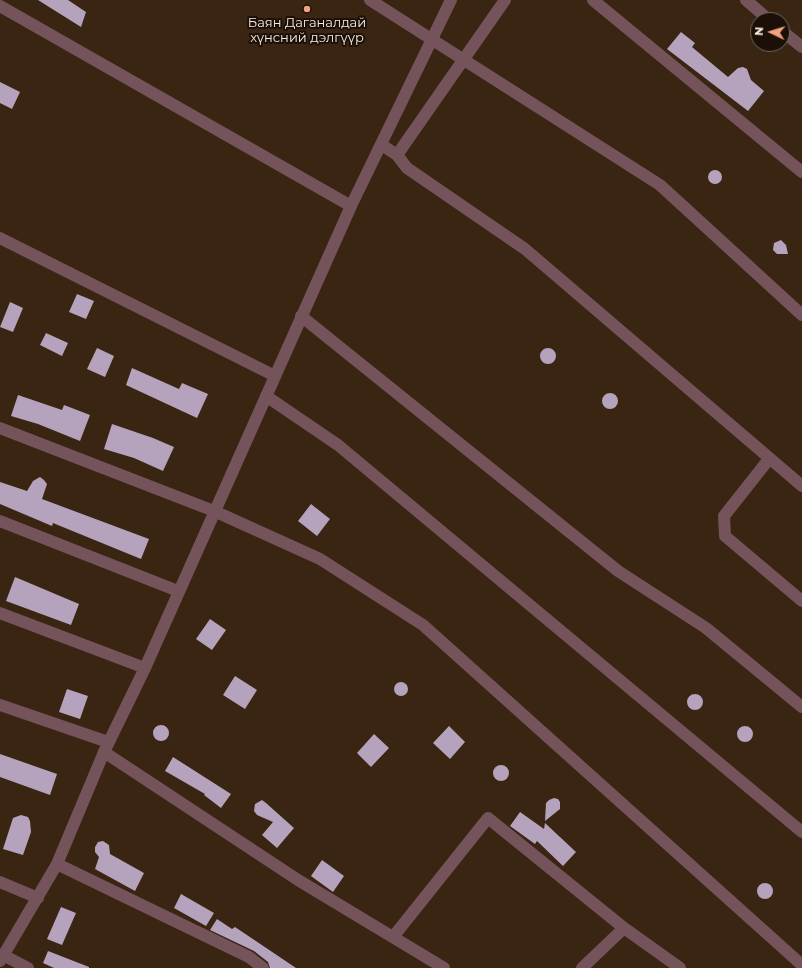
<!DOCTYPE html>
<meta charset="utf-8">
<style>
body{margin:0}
#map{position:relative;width:802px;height:968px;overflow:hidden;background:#392512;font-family:Montserrat,sans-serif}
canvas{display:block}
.north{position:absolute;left:750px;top:12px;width:40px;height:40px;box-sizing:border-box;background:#1a1008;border:1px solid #73675e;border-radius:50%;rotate:274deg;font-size:11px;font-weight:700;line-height:16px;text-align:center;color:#f8eadf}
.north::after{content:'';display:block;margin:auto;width:14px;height:18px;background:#f1a17d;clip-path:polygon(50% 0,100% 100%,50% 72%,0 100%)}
</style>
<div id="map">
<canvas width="802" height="968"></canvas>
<div class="north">N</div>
</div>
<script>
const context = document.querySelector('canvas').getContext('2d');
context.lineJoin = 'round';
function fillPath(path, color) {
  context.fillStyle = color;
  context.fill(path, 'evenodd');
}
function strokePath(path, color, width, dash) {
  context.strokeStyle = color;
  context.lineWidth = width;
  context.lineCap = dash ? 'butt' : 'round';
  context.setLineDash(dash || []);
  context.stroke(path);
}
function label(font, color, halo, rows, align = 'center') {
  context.font = font + ' Montserrat,sans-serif';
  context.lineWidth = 4;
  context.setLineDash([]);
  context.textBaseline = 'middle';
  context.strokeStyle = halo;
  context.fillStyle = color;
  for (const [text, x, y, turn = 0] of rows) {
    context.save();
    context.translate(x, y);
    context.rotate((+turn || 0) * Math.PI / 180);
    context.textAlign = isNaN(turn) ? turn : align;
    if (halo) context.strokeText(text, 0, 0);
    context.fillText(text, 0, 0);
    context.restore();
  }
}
fillPath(new Path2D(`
 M 38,0 L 68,0 L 86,12 L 81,27 Z
 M 681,32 L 695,43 L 692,47 L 728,77 L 738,68 L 743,67 L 747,69 L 751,80 L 764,91 L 748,111 L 667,49 Z
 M 0,82 L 20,92 L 12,109 L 0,103 Z
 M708 177a7 7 0 1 1 14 0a7 7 0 1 1-14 0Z
 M 781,240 L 786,245 L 788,254 L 777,254 L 773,250 L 774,243 Z
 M 77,294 L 94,301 L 86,319 L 69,312 Z
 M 10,302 L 23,308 L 13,332 L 0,327 Z
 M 46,333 L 68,343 L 62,356 L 40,345 Z
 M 97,348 L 114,356 L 105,377 L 87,369 Z
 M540 356a8 8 0 1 1 16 0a8 8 0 1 1-16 0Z
 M 132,368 L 179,389 L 182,383 L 208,394 L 197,418 L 126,385 Z
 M602 401a8 8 0 1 1 16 0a8 8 0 1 1-16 0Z
 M 18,395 L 62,410 L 64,405 L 90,415 L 80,441 L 38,424 L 11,416 Z
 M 112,424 L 153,438 L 174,447 L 163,471 L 134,458 L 104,449 Z
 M 40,477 L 44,480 L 47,484 L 42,499 L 149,539 L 141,559 L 53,523 L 52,526 L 0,504 L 0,482 L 27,491 L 33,481 Z
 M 311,504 L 330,519 L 317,536 L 298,521 Z
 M 15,577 L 79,604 L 71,625 L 6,601 Z
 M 210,619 L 226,630 L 212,650 L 196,639 Z
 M 235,676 L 257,690 L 245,709 L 223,695 Z
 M394 689a7 7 0 1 1 14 0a7 7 0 1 1-14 0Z
 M 67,689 L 88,696 L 80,719 L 59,712 Z
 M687 702a8 8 0 1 1 16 0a8 8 0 1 1-16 0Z
 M153 733a8 8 0 1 1 16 0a8 8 0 1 1-16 0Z
 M 449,726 L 465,742 L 450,759 L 433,743 Z
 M737 734a8 8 0 1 1 16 0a8 8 0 1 1-16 0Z
 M 374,734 L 389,748 L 371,767 L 357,753 Z
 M 0,754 L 57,774 L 50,795 L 0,777 Z
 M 173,757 L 231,794 L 221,808 L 204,795 L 205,794 L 165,771 Z
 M493 773a8 8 0 1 1 16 0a8 8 0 1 1-16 0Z
 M 554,798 L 558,799 L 560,802 L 560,809 L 545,821 L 546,803 L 549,800 Z
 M 262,800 L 266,803 L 294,828 L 277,848 L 262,835 L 273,822 L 257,815 L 254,811 L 255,804 Z
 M 520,812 L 544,829 L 545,823 L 576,852 L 563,866 L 537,841 L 535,844 L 510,826 Z
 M 21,815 L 28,817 L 30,821 L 31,832 L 23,855 L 3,849 L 13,818 Z
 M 103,841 L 109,845 L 110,854 L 144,873 L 135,891 L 95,869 L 99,857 L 95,852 L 95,847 L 98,842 Z
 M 322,860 L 344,876 L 333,892 L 311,876 Z
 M757 891a8 8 0 1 1 16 0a8 8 0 1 1-16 0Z
 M 181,894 L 214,913 L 206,926 L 174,908 Z
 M 61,907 L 76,913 L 62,945 L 47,939 Z
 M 217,919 L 232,929 L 235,927 L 296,968 L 270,968 L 268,962 L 254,951 L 210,930 Z
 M 48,951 L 89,967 L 89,968 L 54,968 L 43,963 Z`), '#b5a3bd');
strokePath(new Path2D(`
 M 370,0 L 660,185 L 802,315
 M 593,0 L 802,172
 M 746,0 L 769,20
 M 0,6 L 351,206
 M 782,31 L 802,47
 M 382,145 L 397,155 L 407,168 L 525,249 L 802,486
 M 397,155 L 505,0
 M 0,238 L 275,376
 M 301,316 L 618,571 L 706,628 L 802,707
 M 266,396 L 338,445 L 802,832
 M 0,428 L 214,511 L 320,559 L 423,625 L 802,965
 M 769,459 L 724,516 L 725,536 L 802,601
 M 0,521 L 178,591
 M 0,613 L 145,668
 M 0,705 L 108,742
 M 104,752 L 298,880 L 444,968
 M 57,864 L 249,957 L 263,968
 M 0,882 L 38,898
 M 393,937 L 488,818 L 624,928
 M 3,955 L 28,968
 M 0,961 L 57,864 L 104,752 L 145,668 L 351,206 L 451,0
 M 582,968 L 624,928 L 680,968`), '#74535a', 12);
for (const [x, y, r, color] of [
 [307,9,4,"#f1a17d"]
]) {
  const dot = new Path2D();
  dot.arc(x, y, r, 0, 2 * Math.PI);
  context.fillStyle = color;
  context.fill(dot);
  strokePath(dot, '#1a1008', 1.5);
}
label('13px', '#f8eadf', '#1a1008', [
 ["Баян Даганалдай",307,23],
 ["хүнсний дэлгүүр",307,38]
]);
</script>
